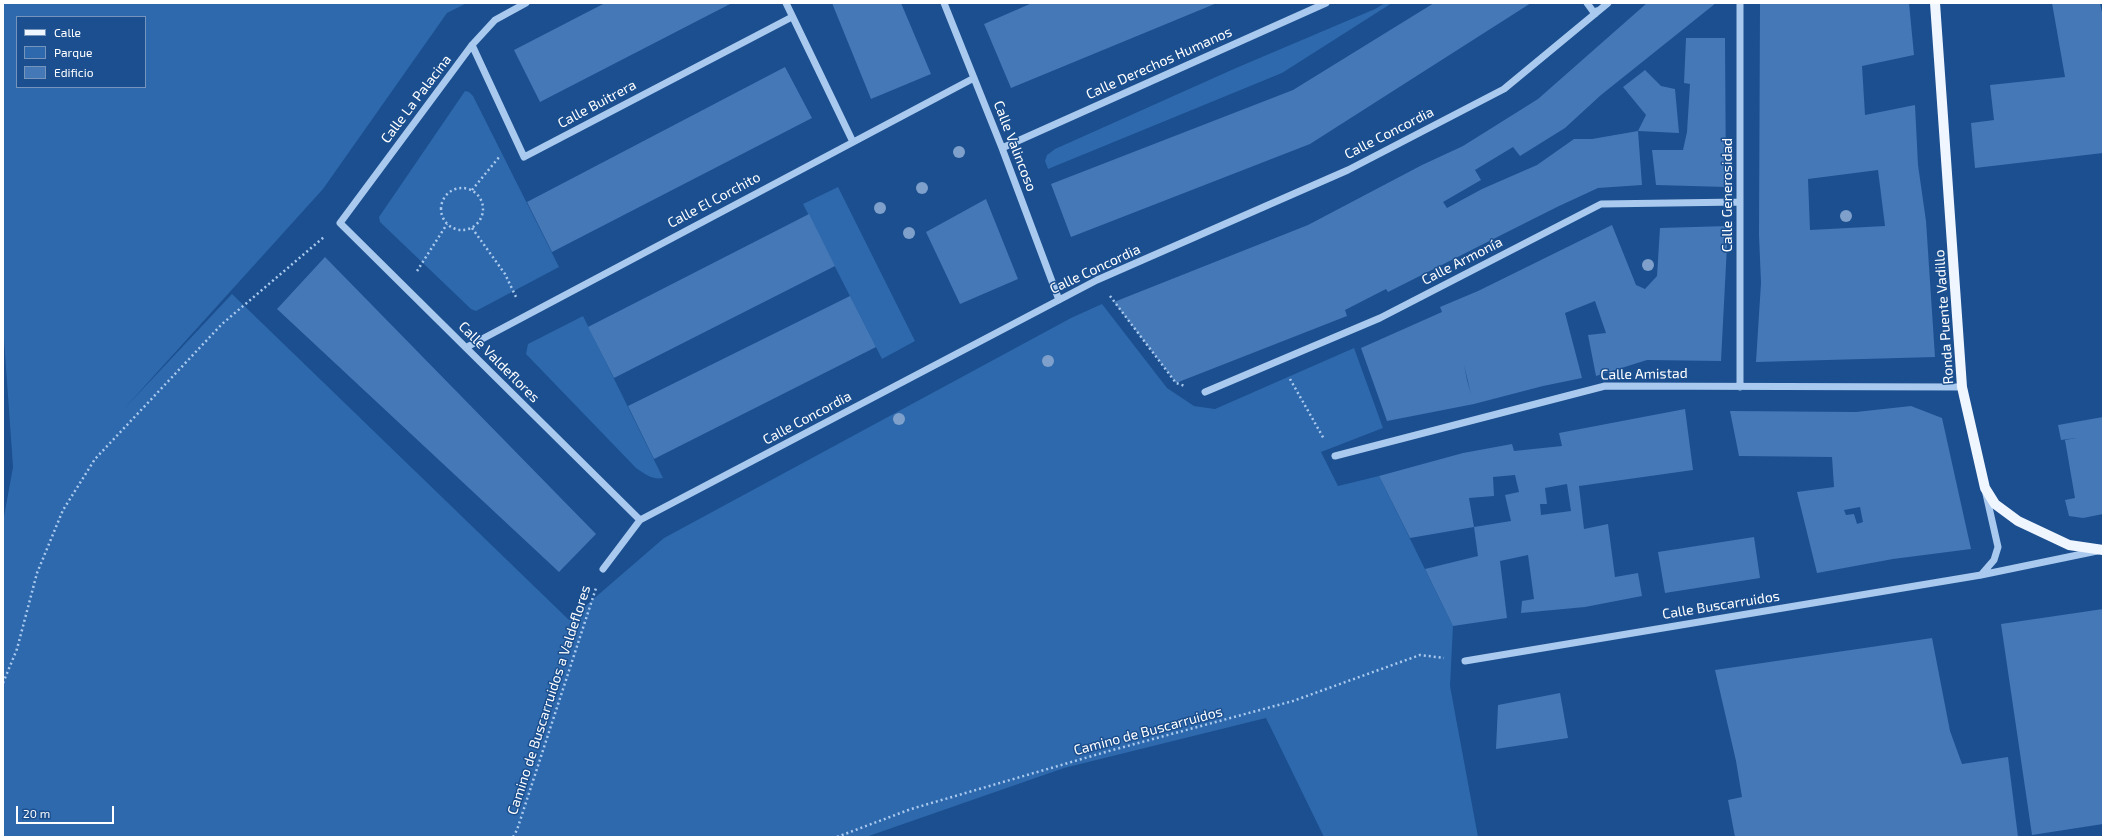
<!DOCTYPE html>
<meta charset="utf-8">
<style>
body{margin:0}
#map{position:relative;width:2106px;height:840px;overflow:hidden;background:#1b4f8f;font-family:"Exo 2",sans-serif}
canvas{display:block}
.frame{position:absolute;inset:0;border:4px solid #fff;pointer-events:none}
.legend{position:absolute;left:16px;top:16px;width:130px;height:72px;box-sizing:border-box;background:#1b4f8f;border:1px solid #7695bc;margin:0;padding:5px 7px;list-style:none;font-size:12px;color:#fff}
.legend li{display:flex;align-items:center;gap:8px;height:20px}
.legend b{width:20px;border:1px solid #7695bc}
.scale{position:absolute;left:16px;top:806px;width:98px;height:18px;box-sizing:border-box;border:2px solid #fff;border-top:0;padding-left:5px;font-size:12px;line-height:14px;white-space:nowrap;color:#fff;-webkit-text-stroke:3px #1b4f8f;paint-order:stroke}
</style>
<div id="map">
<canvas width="2106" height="840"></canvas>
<div class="frame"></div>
<ul class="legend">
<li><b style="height:5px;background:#f0f6ff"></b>Calle</li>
<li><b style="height:11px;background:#2e69ad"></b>Parque</li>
<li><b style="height:11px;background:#4478b7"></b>Edificio</li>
</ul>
<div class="scale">20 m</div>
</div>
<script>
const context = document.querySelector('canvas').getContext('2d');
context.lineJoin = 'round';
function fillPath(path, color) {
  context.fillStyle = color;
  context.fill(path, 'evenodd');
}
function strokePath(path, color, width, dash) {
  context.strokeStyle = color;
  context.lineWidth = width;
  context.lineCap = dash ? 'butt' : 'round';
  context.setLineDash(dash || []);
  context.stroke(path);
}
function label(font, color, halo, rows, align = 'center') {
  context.font = font + ' "Exo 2",sans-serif';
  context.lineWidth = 3;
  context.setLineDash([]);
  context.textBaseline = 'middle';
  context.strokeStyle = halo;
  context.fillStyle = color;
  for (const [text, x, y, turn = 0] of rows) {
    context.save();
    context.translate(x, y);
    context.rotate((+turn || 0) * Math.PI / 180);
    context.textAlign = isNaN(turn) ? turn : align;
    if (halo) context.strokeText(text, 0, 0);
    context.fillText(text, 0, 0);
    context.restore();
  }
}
fillPath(new Path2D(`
 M 3,3 L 467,3 L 447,13 L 323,189 L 123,410 L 232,294 L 569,620 L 664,538 L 1071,318 L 1102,304 L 1167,388 L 1194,406 L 1215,409 L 1354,348 L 1383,428 L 1321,452 L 1338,486 L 1379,476 L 1453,626 L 1450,686 L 1478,837 L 1324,837 L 1266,718 L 1064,768 L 866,837 L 3,837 L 3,522 L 13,467 L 3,325 ZM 17,17 L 145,17 L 145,87 L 17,87 Z
 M 1385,3 L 1392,3 L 1282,73 L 1048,169 L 1045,161 L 1047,155 L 1055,149 L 1236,68 L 1375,9 Z
 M 465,91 L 469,92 L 473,96 L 559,267 L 476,311 L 471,309 L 380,222 L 379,217 Z
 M 838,187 L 915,341 L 882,359 L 803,204 Z
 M 583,316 L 663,478 C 652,480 645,474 636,468 L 526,354 L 528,344 Z`), '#2e69ad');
fillPath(new Path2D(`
 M 605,3 L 732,3 L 540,102 L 514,50 Z
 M 832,3 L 901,3 L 931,74 L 871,99 Z
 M 1032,3 L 1217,3 L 1011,88 L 984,24 Z
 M 1434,3 L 1531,3 L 1310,144 L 1071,237 L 1051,184 L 1293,90 Z
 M 1647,3 L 1716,3 L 1601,95 L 1565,128 L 1520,156 L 1513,147 L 1475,170 L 1481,180 L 1443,202 L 1447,208 L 1482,189 L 1537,165 L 1574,139 L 1592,139 L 1638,131 L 1642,185 L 1598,188 L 1557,207 L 1388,292 L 1386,289 L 1345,310 L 1347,316 L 1176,383 L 1114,302 L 1308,225 L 1422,165 L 1463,146 L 1538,99 Z
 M 1760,3 L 1909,3 L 1914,55 L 1862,66 L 1865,115 L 1915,105 L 1918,165 L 1926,221 L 1935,357 L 1756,362 L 1761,283 L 1759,235 ZM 1878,170 L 1885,226 L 1810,230 L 1808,179 Z
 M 2052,3 L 2100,3 L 2103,17 L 2103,153 L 1975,168 L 1971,123 L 1994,120 L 1990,85 L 2065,77 Z
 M 1686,38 L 1725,38 L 1726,187 L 1656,185 L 1652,150 L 1683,150 L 1687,132 L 1690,84 L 1684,83 Z
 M 785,67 L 812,118 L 552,252 L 527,202 Z
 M 1645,70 L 1661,86 L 1675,89 L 1679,133 L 1638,131 L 1646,115 L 1623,87 Z
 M 986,199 L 1018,279 L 960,304 L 926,232 Z
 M 809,214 L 835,266 L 614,378 L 588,327 Z
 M 1612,225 L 1636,285 L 1645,289 L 1657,276 L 1660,228 L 1728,226 L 1721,361 L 1647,360 L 1596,376 L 1588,335 L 1606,333 L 1595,301 L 1565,313 L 1582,378 L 1543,386 L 1474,404 L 1387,421 L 1361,348 L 1442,312 L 1440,307 L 1478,291 ZM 1464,365 L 1471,394 L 1467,380 Z
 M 325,257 L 596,534 L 559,572 L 277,309 Z
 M 850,296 L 876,347 L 654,459 L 628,406 Z
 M 1911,406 L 1942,418 L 1971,549 L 1893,559 L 1817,573 L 1797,492 L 1834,487 L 1832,457 L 1739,456 L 1730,411 L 1856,412 ZM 1860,507 L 1863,522 L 1857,524 L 1854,514 L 1846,515 L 1844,510 Z
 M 1685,409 L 1693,470 L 1579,486 L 1584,529 L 1608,524 L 1615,577 L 1638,573 L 1642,596 L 1585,607 L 1521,613 L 1522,601 L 1534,599 L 1528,555 L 1500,561 L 1507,618 L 1453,626 L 1425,569 L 1478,556 L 1474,527 L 1410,538 L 1379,476 L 1463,453 L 1512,444 L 1514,451 L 1562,446 L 1559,433 ZM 1515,475 L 1519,492 L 1505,495 L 1511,521 L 1474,527 L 1469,498 L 1494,496 L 1493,477 ZM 1567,484 L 1571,511 L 1541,515 L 1540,504 L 1547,504 L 1545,488 Z
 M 2103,417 L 2103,514 L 2083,518 L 2069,516 L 2065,500 L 2075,498 L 2065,440 L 2076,438 L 2061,440 L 2058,425 Z
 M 1754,537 L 1760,578 L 1665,593 L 1658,552 Z
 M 2103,609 L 2103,824 L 2032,835 L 2001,624 Z
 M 1932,638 L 1950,731 L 1962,764 L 2008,757 L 2018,837 L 1735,837 L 1728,800 L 1742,797 L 1736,761 L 1715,670 Z
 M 1560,693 L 1568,738 L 1496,749 L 1498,705 Z`), '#4478b7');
strokePath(new Path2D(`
 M441 209a21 21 0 1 1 42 0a21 21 0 1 1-42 0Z
 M 472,190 L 500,156
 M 472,228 L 505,274 L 516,297
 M 417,271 L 447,224
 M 1110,296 L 1176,383 L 1185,386
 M 1290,379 L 1324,439
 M 3,683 L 17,649 L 37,573 L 63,510 L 95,459 L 222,324 L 324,237
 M 513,837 L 517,830 L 596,588
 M 837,837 L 911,809 L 1109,751 L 1293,701 L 1420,655 L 1444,658`), '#a9c9ee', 2.5, [2, 3]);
strokePath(new Path2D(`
 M 526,3 L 495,20 L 472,45 L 340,223 L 640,520
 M 786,3 L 853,142
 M 944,3 L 1002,148 L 1059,300
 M 1587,3 L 1595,14 L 1597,11
 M 1740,3 L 1740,387
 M 472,45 L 524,157 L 792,17
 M 1002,148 L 1326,3
 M 467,347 L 974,78
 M 1205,392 L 1380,318 L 1601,204 L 1740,202
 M 1335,456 L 1605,386 L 1962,387
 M 603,569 L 640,520 L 1097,280 L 1348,170 L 1504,89 L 1608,3
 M 1981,575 L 1994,560 L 1998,547 L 1986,494
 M 1465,661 L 1981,575 L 2097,551`), '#a9c9ee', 7);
strokePath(new Path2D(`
 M 1935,3 L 1962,387 L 1985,488 L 1995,504 L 2018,521 L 2069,545 L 2103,550`), '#f0f6ff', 10);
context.fillStyle = '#7ea0ca';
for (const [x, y] of [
 [959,152],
 [922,188],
 [880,208],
 [1846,216],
 [909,233],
 [1648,265],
 [1048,361],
 [899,419]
]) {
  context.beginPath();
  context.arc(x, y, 6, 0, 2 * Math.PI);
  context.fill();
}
label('14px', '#fff', '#1b4f8f', [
 ["Calle Derechos Humanos",1159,63,-24],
 ["Calle La Palacina",416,99,-53],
 ["Calle Buitrera",597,104,-28],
 ["Calle Concordia",1389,133,-27],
 ["Calle Valincoso",1015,146,69],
 ["Calle Generosidad",1727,195,-90],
 ["Calle El Corchito",714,200,-28],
 ["Calle Armonía",1462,261,-27],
 ["Calle Concordia",1095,269,-25],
 ["Ronda Puente Vadillo",1944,317,-94],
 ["Calle Valdeflores",499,362,45],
 ["Calle Amistad",1644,374,-1],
 ["Calle Concordia",807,418,-28],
 ["Calle Buscarruidos",1721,605,-9],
 ["Camino de Buscarruidos a Valdeflores",549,700,-72],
 ["Camino de Buscarruidos",1148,731,-15]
]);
</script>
